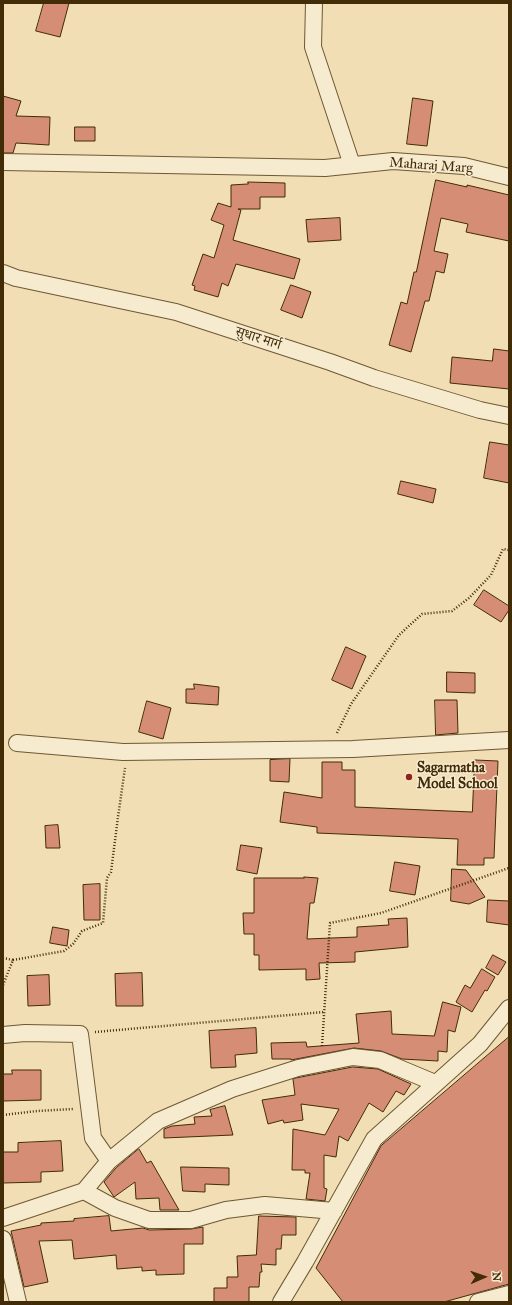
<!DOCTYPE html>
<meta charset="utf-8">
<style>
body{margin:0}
#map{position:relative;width:512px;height:1305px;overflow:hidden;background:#f1deb5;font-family:"IM FELL Great Primer",serif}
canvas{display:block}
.frame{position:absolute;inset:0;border:4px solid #422b07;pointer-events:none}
.north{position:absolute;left:464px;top:1257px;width:40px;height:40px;-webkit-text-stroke:3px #f6eacf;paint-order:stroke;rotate:88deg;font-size:11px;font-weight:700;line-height:16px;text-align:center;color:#422b07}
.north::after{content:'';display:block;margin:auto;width:14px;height:18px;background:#422b07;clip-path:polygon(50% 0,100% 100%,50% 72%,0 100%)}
</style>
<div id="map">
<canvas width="512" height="1305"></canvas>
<div class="frame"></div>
<div class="north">N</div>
</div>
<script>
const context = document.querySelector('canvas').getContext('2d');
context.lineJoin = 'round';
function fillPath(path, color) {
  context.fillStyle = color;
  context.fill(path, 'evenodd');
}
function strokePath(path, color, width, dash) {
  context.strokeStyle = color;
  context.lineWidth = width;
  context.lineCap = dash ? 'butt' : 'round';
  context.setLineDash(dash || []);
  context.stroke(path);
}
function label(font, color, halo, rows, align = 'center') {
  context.font = font + ' "IM FELL Great Primer","Noto Serif Devanagari",serif';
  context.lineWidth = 3;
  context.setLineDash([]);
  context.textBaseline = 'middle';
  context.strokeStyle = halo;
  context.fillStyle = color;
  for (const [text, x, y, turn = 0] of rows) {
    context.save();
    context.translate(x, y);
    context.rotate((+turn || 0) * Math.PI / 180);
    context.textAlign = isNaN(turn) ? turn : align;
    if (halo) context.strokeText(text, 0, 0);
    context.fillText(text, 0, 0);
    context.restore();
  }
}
const building = new Path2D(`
 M 44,3 L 69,3 L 60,37 L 36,31 Z
 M 3,96 L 21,101 L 16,116 L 50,117 L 49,145 L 16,143 L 13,153 L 3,153 Z
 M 413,98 L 433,101 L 427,146 L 407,144 Z
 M 75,127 L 95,127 L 95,141 L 75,141 Z
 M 436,180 L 467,187 L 467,185 L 509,195 L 509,241 L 466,232 L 468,224 L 441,218 L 434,251 L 448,254 L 444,273 L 436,271 L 429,301 L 425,301 L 411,352 L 389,345 L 401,302 L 407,304 L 414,272 L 416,272 Z
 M 248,182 L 285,183 L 285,197 L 260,197 L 260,209 L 238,209 L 241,210 L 233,240 L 300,259 L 294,279 L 236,264 L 228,286 L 222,283 L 218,297 L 194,290 L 195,286 L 192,285 L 203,254 L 214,258 L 224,225 L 211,220 L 218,203 L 231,207 L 231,185 L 248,184 Z
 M 340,218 L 341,240 L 308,242 L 306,220 Z
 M 291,285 L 311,292 L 302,318 L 281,310 Z
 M 494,349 L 509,351 L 509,389 L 450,383 L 452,357 L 492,361 Z
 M 490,442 L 509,445 L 509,483 L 484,478 Z
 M 401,481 L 436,489 L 433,503 L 398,494 Z
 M 484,590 L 509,606 L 509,610 L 501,622 L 474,605 Z
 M 346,647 L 366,656 L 352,689 L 332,680 Z
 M 447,672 L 475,673 L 475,693 L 447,692 Z
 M 194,684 L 219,687 L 218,705 L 186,703 L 186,689 L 194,689 Z
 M 435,700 L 457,700 L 458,733 L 436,735 Z
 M 147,701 L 171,708 L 163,739 L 139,732 Z
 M 290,759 L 289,782 L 270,781 L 270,760 Z
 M 475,760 L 498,761 L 494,858 L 484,858 L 484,865 L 457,865 L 458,839 L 317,833 L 317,827 L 280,822 L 284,792 L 322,798 L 322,762 L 342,762 L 342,770 L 355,770 L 355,807 L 472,812 Z
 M 58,825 L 60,848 L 46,848 L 45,826 Z
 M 241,845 L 262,848 L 257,874 L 237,870 Z
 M 395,862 L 420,866 L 415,895 L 390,891 Z
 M 452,869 L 466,870 L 485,897 L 469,904 L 451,901 Z
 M 304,877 L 318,878 L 314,903 L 310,903 L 307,939 L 357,937 L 357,927 L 389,925 L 388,919 L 407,918 L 408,947 L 355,952 L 355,962 L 319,963 L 320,979 L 306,980 L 306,969 L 259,970 L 259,955 L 254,955 L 254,934 L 244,934 L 243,913 L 254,913 L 254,878 L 304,878 Z
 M 100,884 L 100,920 L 84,920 L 83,885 Z
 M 488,900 L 509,901 L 509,925 L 487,922 Z
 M 53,927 L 69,930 L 67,946 L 50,943 Z
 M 493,955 L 506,962 L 498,975 L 486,968 Z
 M 482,969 L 495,977 L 487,991 L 485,990 L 472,1012 L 456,1002 L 465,985 L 470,988 Z
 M 142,973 L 143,1006 L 116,1006 L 115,974 Z
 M 49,975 L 50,1005 L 28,1006 L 27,976 Z
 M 443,1002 L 461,1007 L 455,1032 L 448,1030 L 447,1052 L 438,1051 L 438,1061 L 402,1059 L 381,1051 L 354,1048 L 291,1060 L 291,1059 L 272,1059 L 271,1043 L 306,1042 L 307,1047 L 359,1043 L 356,1014 L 391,1011 L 392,1034 L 434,1036 Z
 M 256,1028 L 257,1053 L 235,1055 L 236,1067 L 211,1068 L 209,1031 Z
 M 509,1037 L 509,1284 L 444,1302 L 343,1302 L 316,1268 L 381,1146 Z
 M 353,1067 L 378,1069 L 411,1084 L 404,1095 L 396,1091 L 383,1112 L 369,1103 L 348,1141 L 339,1136 L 336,1157 L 324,1155 L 324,1188 L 327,1189 L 325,1201 L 306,1199 L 310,1173 L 305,1173 L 305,1170 L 292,1170 L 293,1129 L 325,1135 L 339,1109 L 301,1104 L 303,1120 L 284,1123 L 283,1120 L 268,1124 L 262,1100 L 295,1095 L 293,1079 Z
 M 12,1070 L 41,1070 L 41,1100 L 3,1101 L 3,1074 L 12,1074 Z
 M 225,1106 L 233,1135 L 164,1138 L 164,1129 L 172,1126 L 195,1124 L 194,1117 L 212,1116 L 210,1110 Z
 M 61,1141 L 63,1171 L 41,1172 L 41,1182 L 3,1183 L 3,1152 L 18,1152 L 18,1143 Z
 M 139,1149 L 147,1163 L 151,1161 L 179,1210 L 160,1210 L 159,1198 L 136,1199 L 135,1182 L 114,1197 L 104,1182 L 116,1168 Z
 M 181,1167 L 229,1168 L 229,1185 L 205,1184 L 205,1192 L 183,1191 Z
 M 109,1216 L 111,1231 L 143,1228 L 149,1230 L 191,1229 L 203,1227 L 203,1244 L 184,1244 L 184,1274 L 156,1275 L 156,1270 L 142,1271 L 142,1267 L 117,1269 L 116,1255 L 74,1259 L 72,1240 L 39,1241 L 48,1282 L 24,1287 L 11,1231 L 41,1225 L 41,1223 L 74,1221 L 74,1219 Z
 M 259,1216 L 296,1217 L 296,1235 L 282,1235 L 281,1249 L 276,1249 L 276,1265 L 261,1264 L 262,1272 L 260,1272 L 259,1287 L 249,1287 L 249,1302 L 214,1302 L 214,1288 L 227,1288 L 227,1277 L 238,1277 L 237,1256 L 256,1255 Z`);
fillPath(building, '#d68d75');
strokePath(building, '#422b07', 1);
const minor = new Path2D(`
 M 314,3 L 313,47 L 352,165
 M 3,162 L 325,168 L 393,161 L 464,166 L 509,177
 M 3,273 L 16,278 L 176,312 L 330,362 L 374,378 L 480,410 L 509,416
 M 17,743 L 123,752 L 353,749 L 509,740
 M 3,1035 L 25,1033 L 80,1034 L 93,1138 L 109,1161
 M 84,1191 L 115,1208 L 149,1220 L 191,1220 L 226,1210 L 265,1205 L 334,1211
 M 3,1218 L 84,1191 L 109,1161 L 158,1121 L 232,1089 L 298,1068 L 353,1057 L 380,1060 L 435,1083
 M 3,1239 L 18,1302
 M 281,1302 L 305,1262 L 374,1139 L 480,1044 L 509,1008
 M 478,1302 L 509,1294`);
strokePath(minor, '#6e5832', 18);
strokePath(new Path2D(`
 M 337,733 L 351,704 L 399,635 L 422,614 L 452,611 L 469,598 L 491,575 L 503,549 L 509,550
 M 3,958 L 13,960
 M 3,985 L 13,960 L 64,951 L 73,944 L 82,931 L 103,923 L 107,878 L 111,872 L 118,817 L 125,768
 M 95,1032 L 324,1012
 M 322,1046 L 330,923 L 381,913 L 509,868
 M 3,1115 L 37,1111 L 73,1109`), '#422b07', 2.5, [1, 2]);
strokePath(minor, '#f6eacf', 16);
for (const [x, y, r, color] of [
 [409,777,4,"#8f2418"]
]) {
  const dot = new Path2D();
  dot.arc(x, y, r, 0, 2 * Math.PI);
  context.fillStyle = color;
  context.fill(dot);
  strokePath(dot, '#f6eacf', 1.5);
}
label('14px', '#422b07', '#f6eacf', [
 ["Maharaj Marg",431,166,4],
 ["सुधार मार्ग",258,339,18]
]);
label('bold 14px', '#422b07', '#f6eacf', [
 ["Sagarmatha",417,769],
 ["Model School",417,785]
], 'left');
</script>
